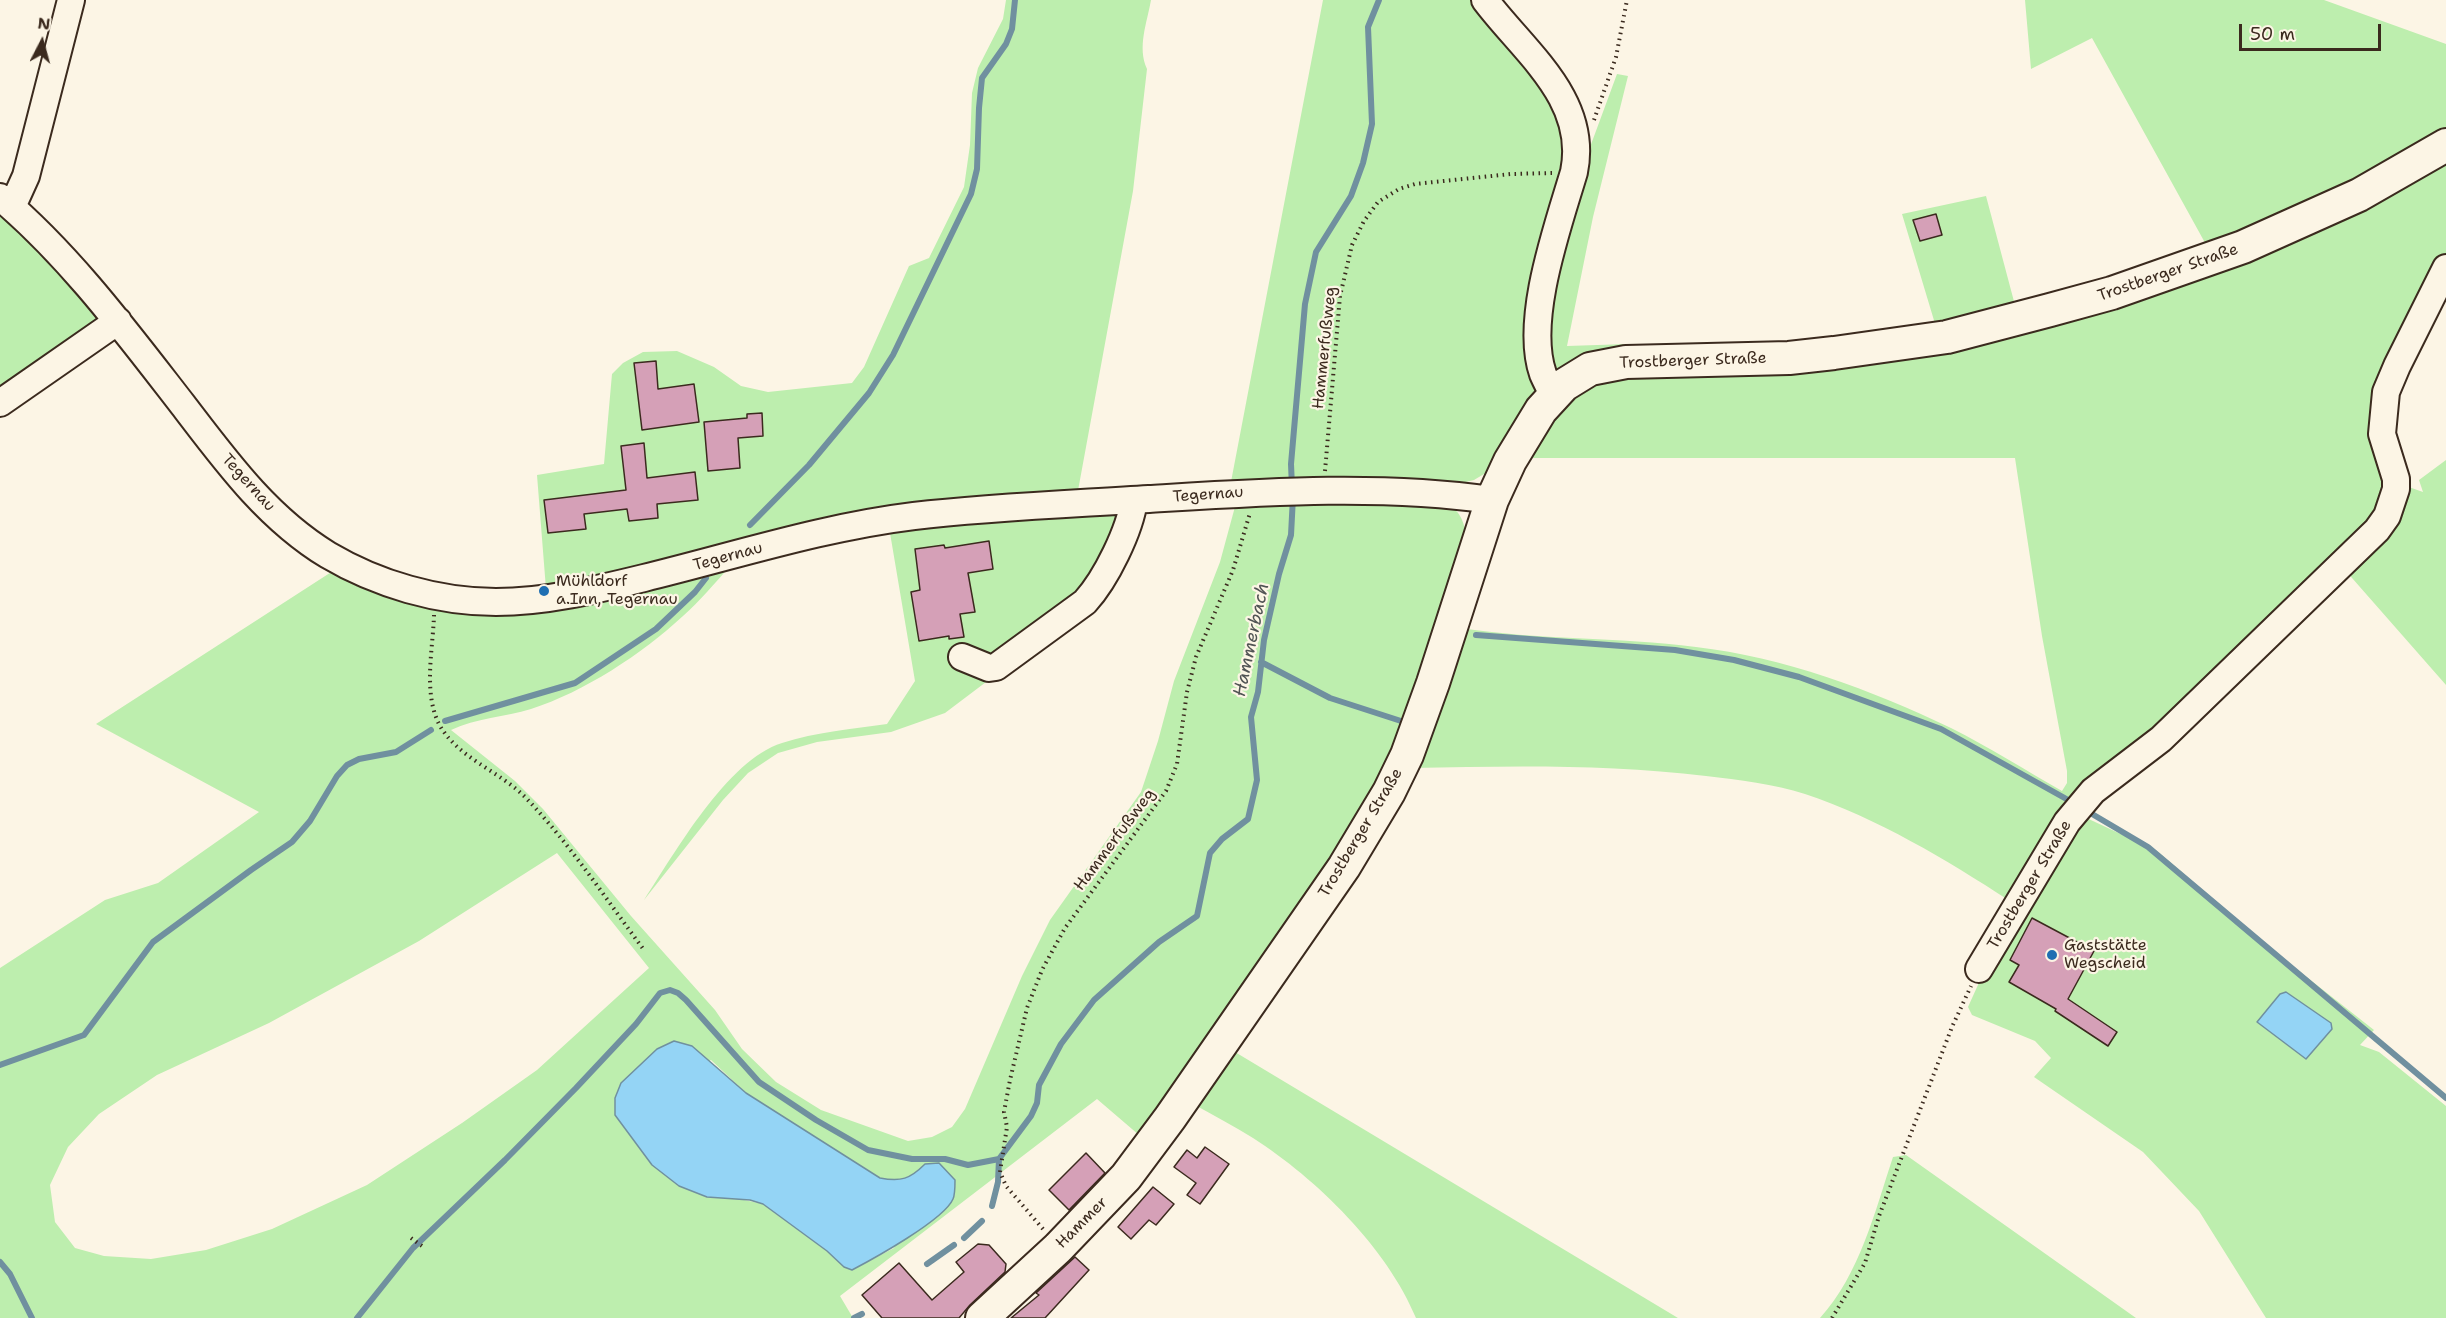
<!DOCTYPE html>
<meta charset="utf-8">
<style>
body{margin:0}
#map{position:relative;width:2446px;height:1318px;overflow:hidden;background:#fcf5e5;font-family:"Shantell Sans",sans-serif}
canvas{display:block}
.north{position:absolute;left:12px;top:12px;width:60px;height:60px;-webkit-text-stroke:4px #fcf5e5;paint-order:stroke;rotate:6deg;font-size:16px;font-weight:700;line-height:24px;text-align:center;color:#3b2a1e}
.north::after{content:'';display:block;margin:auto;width:21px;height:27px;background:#3b2a1e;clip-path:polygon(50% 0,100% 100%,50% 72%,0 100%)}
.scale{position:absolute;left:2239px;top:24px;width:142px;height:27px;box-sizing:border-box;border:3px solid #3b2a1e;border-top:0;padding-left:8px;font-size:18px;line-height:21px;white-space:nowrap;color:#3b2a1e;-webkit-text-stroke:4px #fcf5e5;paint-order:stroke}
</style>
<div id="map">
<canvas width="2446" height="1318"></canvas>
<div class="north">N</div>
<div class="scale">50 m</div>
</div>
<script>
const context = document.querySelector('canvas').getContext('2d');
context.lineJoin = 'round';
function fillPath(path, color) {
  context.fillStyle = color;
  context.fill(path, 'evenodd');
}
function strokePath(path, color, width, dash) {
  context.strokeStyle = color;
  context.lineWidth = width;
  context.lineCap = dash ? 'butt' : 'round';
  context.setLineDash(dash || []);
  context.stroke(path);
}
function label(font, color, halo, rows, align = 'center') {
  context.font = font + ' "Shantell Sans",sans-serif';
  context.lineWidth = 4.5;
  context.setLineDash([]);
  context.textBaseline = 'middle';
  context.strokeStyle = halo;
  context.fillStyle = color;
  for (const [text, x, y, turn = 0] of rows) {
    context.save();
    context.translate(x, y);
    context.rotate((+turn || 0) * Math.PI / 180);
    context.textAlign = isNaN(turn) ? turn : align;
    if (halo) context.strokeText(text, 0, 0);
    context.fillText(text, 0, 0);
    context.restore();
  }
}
fillPath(new Path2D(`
 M 1006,0 L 1151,0 C 1147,23 1137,47 1147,69 L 1133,191 L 1077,496 L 546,589 L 537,475 L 604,464 L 612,374 L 623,363 L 643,352 L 677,351 L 714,367 L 741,386 L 768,392 L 852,383 L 864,367 L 909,266 L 929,258 L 964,187 L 970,145 L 972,93 L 978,68 L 1003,19 Z
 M 1323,0 L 1479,0 L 1511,36 L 1586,158 L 1617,74 L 1628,76 L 1593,217 L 1567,346 L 1628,344 L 1663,348 L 1563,372 L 1553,369 L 1538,387 L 1535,403 L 1489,471 L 1474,480 L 1453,485 L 1230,487 Z
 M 2025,0 L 2324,0 L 2446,44 L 2446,133 L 2439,139 L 2209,250 L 2092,38 L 2031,69 Z
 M 2446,154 L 2446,256 L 2399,348 L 2387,506 L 2147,742 L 2010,901 C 1945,859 1879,819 1805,794 C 1774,784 1739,780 1706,776 C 1608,764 1510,766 1411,768 L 1460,628 C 1538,640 1618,637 1696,647 C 1783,657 1872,690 1951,728 C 1989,747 2025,770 2062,791 L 2067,783 L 2067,771 L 2042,636 L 2015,458 L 1522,458 L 1545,417 L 1609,373 L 1974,338 Z
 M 1986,196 L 2016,309 L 1936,327 L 1902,214 Z
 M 0,209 L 106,321 L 0,399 Z
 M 2446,460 L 2446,685 L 2345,570 L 2403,485 L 2423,492 L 2419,480 Z
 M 1236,503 L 1445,503 C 1461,511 1463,520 1467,537 L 1384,781 L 1146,1141 L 1097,1099 L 840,1296 L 853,1318 L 0,1318 L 0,968 L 105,900 L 158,883 L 259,812 L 96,724 L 336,569 L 448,608 L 730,566 C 715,583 700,601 683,616 C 642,654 584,692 531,709 C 505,717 476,718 451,730 L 515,781 L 543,809 L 631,916 L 715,1010 L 742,1049 L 776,1082 L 821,1110 L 908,1141 L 932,1137 L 952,1127 L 965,1109 L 1022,976 L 1050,920 L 1141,792 L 1158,741 L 1174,681 L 1220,562 ZM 557,853 L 649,968 L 537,1070 L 462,1123 L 367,1185 L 272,1229 L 206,1250 L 151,1259 L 104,1256 L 75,1248 L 55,1222 L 50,1185 L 68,1147 L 99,1114 L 157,1075 L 269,1023 L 419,941 ZM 711,1060 L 746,1093 L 880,1178 C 901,1182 910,1179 925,1164 L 894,1248 L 852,1270 L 844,1267 L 827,1251 L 763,1204 L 735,1198 L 652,1165 L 615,1115 Z
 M 1141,509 L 1080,611 L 945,713 L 891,732 L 817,742 L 778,753 L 748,773 L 723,800 L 644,900 C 675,853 727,760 782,743 C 816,732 853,729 887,724 L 915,681 L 889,527 Z
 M 2078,814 L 2157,851 L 2285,960 L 2374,1030 L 2360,1045 L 2379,1052 L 2446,1106 L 2446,1318 L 2266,1318 L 2199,1211 L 2143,1152 L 2034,1077 L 2051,1058 L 2035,1041 L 1972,1015 L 1968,1007 L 1982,976 Z
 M 1230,1049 L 1678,1318 L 1416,1318 C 1387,1248 1317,1179 1253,1138 C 1234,1126 1213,1115 1193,1104 Z
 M 1906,1155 L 2136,1318 L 1820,1318 C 1860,1274 1875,1211 1893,1157 Z`), '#bdeeae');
const water = new Path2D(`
 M 2286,992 L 2331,1023 L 2332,1029 L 2306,1059 L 2257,1022 L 2280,994 Z
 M 674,1041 L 692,1046 L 746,1093 L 880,1178 C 901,1182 910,1179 925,1164 L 939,1163 L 955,1180 C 955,1186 955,1195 953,1199 C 944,1220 873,1259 852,1270 L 844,1267 L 827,1251 L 763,1204 L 750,1200 L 707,1197 L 679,1186 L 652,1165 L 615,1115 L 615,1098 L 621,1083 L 657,1049 Z`);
fillPath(water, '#94d4f5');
strokePath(water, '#70909f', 1.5);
strokePath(new Path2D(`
 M 1292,487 L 1291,464 L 1305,304 L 1316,252 L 1351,196 L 1363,163 L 1372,124 L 1368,27 L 1379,0
 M 750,525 L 809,465 L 869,393 L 893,355 L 971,194 L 977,169 L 979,108 L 982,78 L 1006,44 L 1012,29 L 1015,0
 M 1476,635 L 1675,650 L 1734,660 L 1799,677 L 1941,729 L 2070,801
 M 1261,662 L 1330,698 L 1401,721
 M 445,721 L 575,683 L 656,629 L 695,592 L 706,578
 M 2087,811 L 2148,847 L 2446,1098
 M 0,1065 L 84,1035 L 153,942 L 251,870 L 292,842 L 310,821 L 337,776 L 347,765 L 359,759 L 396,752 L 431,730
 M 992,1206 L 998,1182 L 999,1159 L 1031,1116 L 1037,1103 L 1039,1085 L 1061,1044 L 1094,1000 L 1159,942 L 1197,916 L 1210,853 L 1222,839 L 1248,819 L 1257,780 L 1251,717 L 1258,692 L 1264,640 L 1279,574 L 1291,535 L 1293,497
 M 964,1238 L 982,1221
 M 0,1262 L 10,1274 L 32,1318
 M 927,1264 L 954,1245
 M 357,1318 L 413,1248 L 505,1160 L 576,1088 L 636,1024 L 660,993 L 670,990 L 678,993 L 686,1000 L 759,1082 L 816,1120 L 868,1150 L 912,1159 L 945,1159 L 968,1165 L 999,1159
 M 854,1318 L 862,1314`), '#70909f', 6);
const building = new Path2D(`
 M 1936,214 L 1942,235 L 1920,241 L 1913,220 Z
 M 656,361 L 658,389 L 694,384 L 699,422 L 642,430 L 634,363 Z
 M 762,413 L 763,436 L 738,438 L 740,468 L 708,471 L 704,422 L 747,418 L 747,414 Z
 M 644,443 L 647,478 L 695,472 L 698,500 L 657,504 L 658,518 L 629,521 L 627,509 L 584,514 L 586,529 L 548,533 L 544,500 L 626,490 L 621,446 Z
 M 989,541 L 993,569 L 968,573 L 975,612 L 960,614 L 964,637 L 949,639 L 949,636 L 919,641 L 911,592 L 920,590 L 915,549 L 944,545 L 945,548 Z
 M 2032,918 L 2094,951 L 2068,999 L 2117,1032 L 2108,1046 L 2055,1011 L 2056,1009 L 2009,982 L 2019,965 L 2010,960 Z
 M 1205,1147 L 1229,1164 L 1200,1204 L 1187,1195 L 1196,1183 L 1174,1167 L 1187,1150 L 1197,1158 Z
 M 1086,1153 L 1105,1173 L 1069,1210 L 1049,1190 Z
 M 1153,1187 L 1174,1204 L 1156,1225 L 1149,1220 L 1131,1239 L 1118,1227 Z
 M 978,1244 L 989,1245 L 1006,1264 L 1005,1272 L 970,1305 L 959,1318 L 882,1318 L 862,1295 L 899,1263 L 932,1300 L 964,1272 L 956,1262 Z
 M 1075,1257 L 1089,1270 L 1045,1318 L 1011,1318 L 1039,1295 L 1036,1293 Z`);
fillPath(building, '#d5a0b7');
strokePath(building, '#3b2a1e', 1.5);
const minor = new Path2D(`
 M 1485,0 C 1524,52 1589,99 1574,172 C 1558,226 1524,320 1543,374 C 1546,381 1550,388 1553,395
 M 0,197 C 70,256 127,333 183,405 C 225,460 267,518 328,555 C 377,584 438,602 496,602 C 546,602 595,590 644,578 C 734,556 823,527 914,516 C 992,507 1071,504 1149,499 C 1264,492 1378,484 1492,500
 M 12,207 L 26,176 L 71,0
 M 0,403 L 118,321
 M 962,657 L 989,668 L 996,667 L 1085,602 C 1106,579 1130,530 1134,500
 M 1979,969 L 2067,822 L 2093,791 L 2161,739 L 2377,530 L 2387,516 L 2396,489 L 2396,479 L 2382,434 L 2386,392 L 2397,366 L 2446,268`);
const major = new Path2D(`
 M 982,1318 L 1058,1248 L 1126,1177 L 1170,1118 L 1344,867 L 1389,792 L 1407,755 L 1433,683 L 1492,500 L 1510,461 L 1541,410 L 1564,385 L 1590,369 L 1626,362 L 1789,358 L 1834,353 L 1947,337 L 2050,310 L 2112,293 L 2243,247 L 2359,195 L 2446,145`);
strokePath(minor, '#3b2a1e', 30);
strokePath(major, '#3b2a1e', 36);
strokePath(new Path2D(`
 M 1594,120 L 1616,57 L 1627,0
 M 1325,471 L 1340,296 L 1352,245 L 1364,221 L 1378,202 L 1399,189 L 1415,184 L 1511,174 L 1552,173
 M 434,615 C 433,649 423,692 439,724 C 457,758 500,771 526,798 C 570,844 606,899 644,950
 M 1043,1229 L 1006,1186 L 1000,1172 L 1007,1127 L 1004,1112 L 1010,1080 L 1027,1008 L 1042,970 L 1065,928 L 1166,791 L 1177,764 L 1187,692 L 1196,657 L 1233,570 L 1250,513
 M 411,1238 L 422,1246
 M 1832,1318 L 1865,1263 L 1879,1216 L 1952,1027 L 1971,986`), '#3b2a1e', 4, [1.5, 4.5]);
strokePath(minor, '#fcf5e5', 26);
strokePath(major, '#fcf5e5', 32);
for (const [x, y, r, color] of [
 [544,591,6,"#1f6fb2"],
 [2052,955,6,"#1f6fb2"]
]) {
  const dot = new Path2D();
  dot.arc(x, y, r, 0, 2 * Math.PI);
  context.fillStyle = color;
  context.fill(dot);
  strokePath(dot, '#fcf5e5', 2);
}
label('16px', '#3b2a1e', '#fcf5e5', [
 ["Trostberger Straße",2168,273,-19],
 ["Hammerfußweg",1325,348,-84],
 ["Trostberger Straße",1693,361,-2],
 ["Tegernau",248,483,48],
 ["Tegernau",1208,495,-4],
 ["Tegernau",728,557,-15],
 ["Trostberger Straße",1361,833,-59],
 ["Hammerfußweg",1115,840,-53],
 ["Trostberger Straße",2030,885,-59],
 ["Hammer",1082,1223,-45]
]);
label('16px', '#3b2a1e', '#fcf5e5', [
 ["Mühldorf",556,582],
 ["a.Inn, Tegernau",556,600],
 ["Gaststätte",2064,946],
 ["Wegscheid",2064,964]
], 'left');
label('italic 18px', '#515454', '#fcf5e5', [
 ["Hammerbach",1252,640,-78]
]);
</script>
